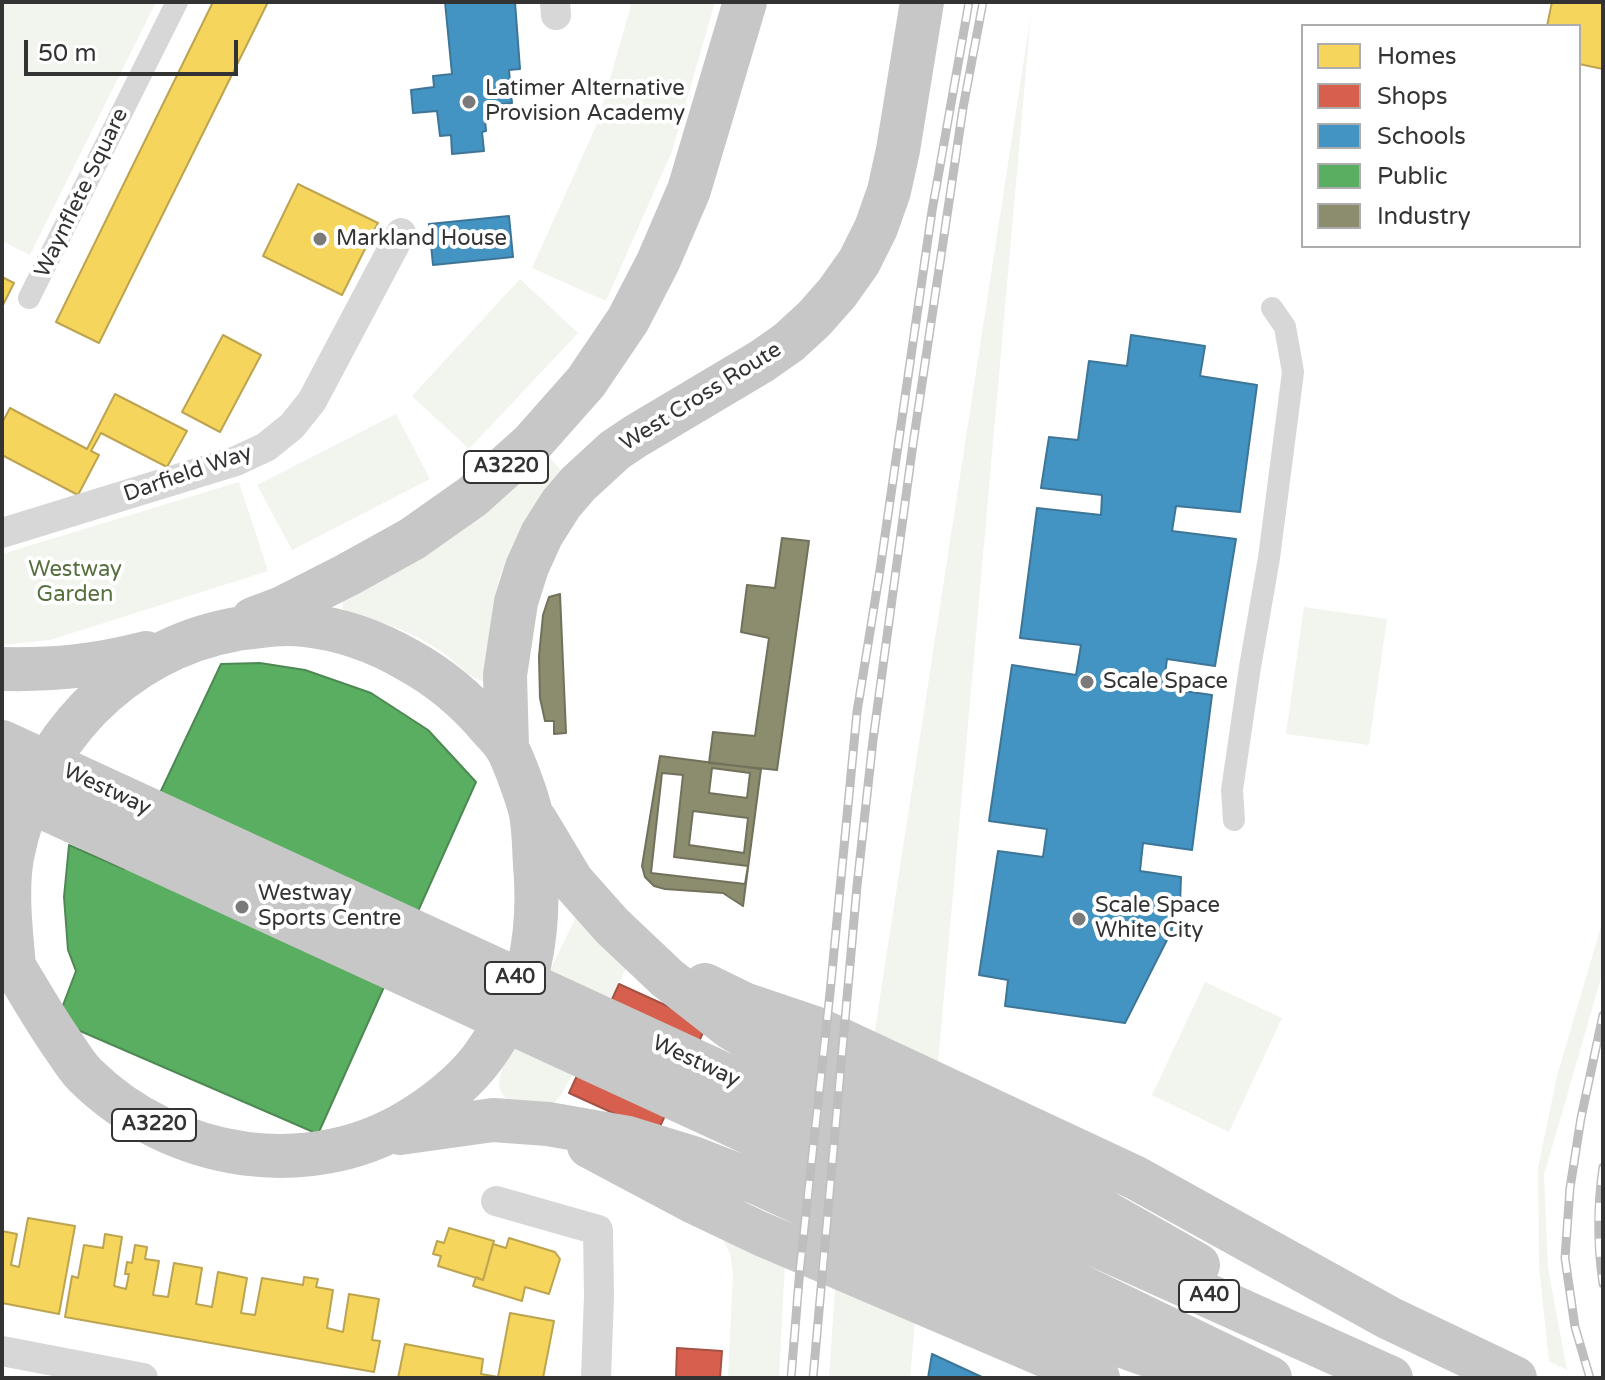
<!DOCTYPE html>
<style>
body{margin:0}
#map{position:relative;width:1605px;height:1380px;overflow:hidden;background:#fff;font-family:"Varela Round",sans-serif}
canvas{display:block}
.frame{position:absolute;inset:0;border:4px solid #333;pointer-events:none}
.legend{position:absolute;left:1301px;top:24px;width:280px;height:224px;box-sizing:border-box;background:#fff;border:2px solid #adadad;margin:0;padding:10px 14px;list-style:none;font-size:24px;color:#333}
.legend li{display:flex;align-items:center;gap:16px;height:40px}
.legend b{width:40px;border:2px solid #adadad}
.scale{position:absolute;left:24px;top:40px;width:214px;height:36px;box-sizing:border-box;border:4px solid #333;border-top:0;padding-left:10px;font-size:24px;line-height:28px;white-space:nowrap;color:#333;-webkit-text-stroke:6px #fff;paint-order:stroke}
</style>
<div id="map">
<canvas width="1605" height="1380"></canvas>
<div class="frame"></div>
<ul class="legend">
<li><b style="height:22px;background:#f6d55c"></b>Homes</li>
<li><b style="height:22px;background:#d6604d"></b>Shops</li>
<li><b style="height:22px;background:#4393c3"></b>Schools</li>
<li><b style="height:22px;background:#5aae61"></b>Public</li>
<li><b style="height:22px;background:#8c8c6e"></b>Industry</li>
</ul>
<div class="scale">50 m</div>
</div>
<script>
const context = document.querySelector('canvas').getContext('2d');
context.lineJoin = 'round';
function fillPath(path, color) {
  context.fillStyle = color;
  context.fill(path, 'evenodd');
}
function strokePath(path, color, width, dash) {
  context.strokeStyle = color;
  context.lineWidth = width;
  context.lineCap = dash ? 'butt' : 'round';
  context.setLineDash(dash || []);
  context.stroke(path);
}
function label(font, color, halo, rows, align = 'center') {
  context.font = font + ' "Varela Round",sans-serif';
  context.lineWidth = 8;
  context.setLineDash([]);
  context.textBaseline = 'middle';
  context.strokeStyle = halo;
  context.fillStyle = color;
  for (const [text, x, y, turn = 0] of rows) {
    context.save();
    context.translate(x, y);
    context.rotate((+turn || 0) * Math.PI / 180);
    context.textAlign = isNaN(turn) ? turn : align;
    if (halo) context.strokeText(text, 0, 0);
    context.fillText(text, 0, 0);
    context.restore();
  }
}
fillPath(new Path2D(`
 M 2,2 L 156,2 L 30,255 L 2,241 Z
 M 632,2 L 715,2 L 672,151 L 606,301 L 532,268 L 597,124 Z
 M 1031,14 L 910,1378 L 829,1378 L 835,1290 Z
 M 520,279 L 578,333 L 469,449 L 412,396 Z
 M 396,414 L 430,479 L 292,550 L 257,485 Z
 M 543,450 L 561,470 C 528,511 500,556 493,609 C 490,632 489,655 488,678 L 483,681 C 466,677 456,661 442,652 C 407,629 383,621 343,613 L 343,594 Z
 M 239,482 L 268,571 L 50,640 L 2,645 L 2,554 Z
 M 1304,607 L 1387,619 L 1369,745 L 1286,734 Z
 M 576,917 L 630,961 L 562,1094 L 554,1103 L 516,1107 C 497,1093 496,1086 504,1064 Z
 M 1603,920 L 1603,971 L 1544,1175 L 1548,1268 L 1567,1370 L 1549,1361 L 1539,1266 L 1538,1168 L 1557,1076 Z
 M 1205,982 L 1282,1018 L 1229,1132 L 1152,1095 Z
 M 720,1232 L 785,1263 L 779,1378 L 728,1378 L 733,1273 L 730,1254 Z`), '#f1f5ed');
const homes = new Path2D(`
 M 213,2 L 268,2 L 99,343 L 56,322 Z
 M 1552,2 L 1603,2 L 1603,69 L 1579,64 L 1579,26 L 1547,26 Z
 M 298,184 L 378,223 L 342,295 L 263,256 Z
 M 2,277 L 14,283 L 2,307 Z
 M 223,335 L 261,355 L 220,432 L 182,412 Z
 M 115,394 L 187,431 L 167,467 L 101,433 L 91,451 L 99,455 L 78,495 L 2,455 L 2,423 L 10,408 L 87,449 Z
 M 28,1218 L 75,1226 L 59,1314 L 2,1303 L 2,1231 L 17,1234 L 11,1265 L 19,1267 Z
 M 449,1228 L 494,1241 L 483,1280 L 438,1266 L 441,1256 L 433,1254 L 437,1241 L 444,1243 Z
 M 105,1234 L 122,1237 L 114,1286 L 126,1289 L 129,1274 L 125,1274 L 127,1262 L 132,1263 L 135,1245 L 147,1247 L 145,1259 L 159,1261 L 153,1295 L 168,1297 L 174,1263 L 202,1268 L 196,1304 L 212,1307 L 218,1272 L 247,1278 L 241,1313 L 255,1315 L 262,1278 L 303,1285 L 304,1277 L 318,1279 L 316,1287 L 333,1290 L 327,1328 L 343,1332 L 349,1294 L 379,1299 L 372,1340 L 380,1341 L 374,1372 L 65,1317 L 72,1276 L 78,1278 L 84,1245 L 103,1248 Z
 M 509,1238 L 555,1252 L 560,1259 L 549,1294 L 525,1287 L 522,1301 L 473,1286 L 476,1277 L 483,1280 L 493,1244 L 506,1248 Z
 M 510,1313 L 554,1321 L 543,1378 L 398,1378 L 405,1344 L 483,1359 L 481,1374 L 498,1377 Z`);
fillPath(homes, '#f6d55c');
strokePath(homes, '#bca450', 2);
const shops = new Path2D(`
 M 619,984 L 707,1024 L 657,1133 L 569,1093 Z
 M 677,1348 L 722,1351 L 720,1378 L 676,1378 Z`);
fillPath(shops, '#d6604d');
strokePath(shops, '#a55245', 2);
const schools = new Path2D(`
 M 445,2 L 515,2 L 520,69 L 509,70 L 512,103 L 484,106 L 486,131 L 482,132 L 484,151 L 452,154 L 451,135 L 440,136 L 437,111 L 413,113 L 411,90 L 434,87 L 433,76 L 452,74 Z
 M 509,216 L 513,257 L 433,265 L 429,224 Z
 M 1131,335 L 1205,346 L 1200,376 L 1257,385 L 1240,512 L 1176,506 L 1172,531 L 1236,539 L 1215,666 L 1167,659 L 1163,688 L 1212,695 L 1192,850 L 1143,843 L 1140,871 L 1181,877 L 1180,904 L 1171,932 L 1125,1023 L 1005,1006 L 1008,980 L 979,975 L 998,851 L 1043,857 L 1047,829 L 989,821 L 1012,665 L 1076,675 L 1081,645 L 1020,638 L 1037,508 L 1101,515 L 1102,495 L 1041,488 L 1049,437 L 1078,440 L 1089,361 L 1127,366 Z
 M 932,1354 L 984,1378 L 928,1378 Z`);
fillPath(schools, '#4393c3');
strokePath(schools, '#3e7698', 2);
const public = new Path2D(`
 M 260,663 L 305,670 L 371,693 L 428,730 L 476,782 L 318,1134 L 57,1021 L 76,971 L 68,950 L 64,897 L 69,845 L 124,869 L 221,664 Z`);
fillPath(public, '#5aae61');
strokePath(public, '#4e8953', 2);
const industry = new Path2D(`
 M 782,538 L 809,541 L 777,770 L 709,763 L 713,732 L 755,736 L 769,638 L 741,632 L 747,585 L 775,588 Z
 M 560,594 L 566,733 L 554,734 L 554,721 L 545,721 L 540,698 L 539,656 L 543,615 L 549,597 Z
 M 660,756 L 761,769 L 743,906 L 723,893 L 665,889 L 654,886 L 645,877 L 642,866 Z
 M 712,768 L 750,773 L 747,798 L 709,793 Z
 M 662,773 L 683,775 L 674,857 L 748,866 L 745,884 L 651,873 Z
 M 693,811 L 748,818 L 744,853 L 689,845 Z`);
fillPath(industry, '#8c8c6e');
strokePath(industry, '#71715c', 2);
strokePath(new Path2D(`
 M 29,298 L 177,2
 M 1234,820 L 1232,790 L 1250,667 L 1269,558 L 1293,372 L 1285,327 L 1272,308`), '#d7d7d7', 22);
strokePath(new Path2D(`
 M 555,2 L 556,15
 M 2,533 L 236,461 L 266,447 L 292,426 L 312,401 L 401,233
 M 496,1201 L 598,1230 L 599,1296 L 596,1378
 M 2,1351 L 143,1378`), '#d7d7d7', 30);
strokePath(new Path2D(`
 M 253,619 L 282,608 L 347,575 L 412,539 L 473,496 L 532,443 L 586,382 L 628,320 L 658,262 L 689,190 L 745,2
 M 2,669 C 55,670 95,666 146,653
 M 2,742 L 1027,1214 L 1391,1378
 M 507,747 L 505,675 L 516,602 L 527,567 L 542,534 L 561,504 L 578,484 L 615,450 L 636,436 L 762,361 L 789,342 L 814,319 L 837,293 L 859,262 L 876,228 L 889,191 L 898,150 L 922,2
 M 3,789 L 1011,1253 L 1270,1378
 M 536,821 L 572,881 L 612,926 L 667,978 L 731,1028 L 801,1068 L 1045,1178 L 1198,1265
 M 2,947 C 23,980 42,1016 65,1048 C 71,1057 77,1067 85,1075 C 173,1162 315,1185 420,1114 C 444,1098 466,1080 483,1057 C 501,1032 521,997 529,966 C 536,935 538,898 535,865 C 534,848 534,830 531,814 C 528,799 515,764 508,750 C 504,743 498,736 492,730 C 468,701 441,678 408,660 C 377,642 341,629 304,625 C 282,622 259,626 237,629 C 121,649 34,743 12,857 C 6,893 11,931 14,967
 M 705,985 L 744,1004 L 815,1028 L 1136,1178 L 1389,1318 L 1515,1378
 M 400,1133 L 493,1120 L 548,1124 L 628,1138 L 693,1158 L 760,1184 L 996,1293 L 1100,1338 L 1213,1378
 M 589,1146 L 696,1203 L 759,1233 L 1098,1378`), '#c7c7c7', 44);
const rail = new Path2D(`
 M 1603,1167 C 1597,1208 1597,1243 1603,1284
 M 791,1378 L 800,1268 L 830,993 L 857,712 L 880,570 L 932,211 L 969,2
 M 813,1378 L 857,886 L 873,740 L 913,444 L 963,108 L 983,2
 M 1590,1378 L 1575,1327 L 1565,1258 L 1570,1188 L 1581,1118 L 1603,1015`);
strokePath(rail, '#bebebe', 9);
strokePath(rail, '#fff', 6, [18]);
for (const [x, y, r, color] of [
 [469,102,8,"#7a7a7a"],
 [320,239,8,"#7a7a7a"],
 [1087,682,8,"#7a7a7a"],
 [242,907,8,"#7a7a7a"],
 [1079,919,8,"#7a7a7a"]
]) {
  const dot = new Path2D();
  dot.arc(x, y, r, 0, 2 * Math.PI);
  context.fillStyle = color;
  context.fill(dot);
  strokePath(dot, '#fff', 3);
}
for (const [x, y, w] of [
 [506,467,84],
 [515,978,60],
 [154,1125,84],
 [1209,1296,60]
]) {
  const box = new Path2D();
  box.roundRect(x - w / 2, y - 16, w, 32, 6);
  context.fillStyle = '#fff';
  context.fill(box);
  strokePath(box, '#333', 2);
}
label('bold 20px', '#333', null, [
 ["A3220",506,467],
 ["A40",515,978],
 ["A3220",154,1125],
 ["A40",1209,1296]
]);
label('22px', '#333', '#fff', [
 ["Latimer Alternative",485,89],
 ["Provision Academy",485,114],
 ["Markland House",336,239],
 ["Scale Space",1103,682],
 ["Westway",258,894],
 ["Sports Centre",258,919],
 ["Scale Space",1095,906],
 ["White City",1095,931]
], 'left');
label('22px', '#333', '#fff', [
 ["Waynflete Square",82,193,-64],
 ["West Cross Route",701,397,-32],
 ["Darfield Way",188,474,-19],
 ["Westway",107,790,25],
 ["Westway",696,1062,25]
]);
label('22px', '#56703f', '#fff', [
 ["Westway",75,570],
 ["Garden",75,595]
]);
</script>
